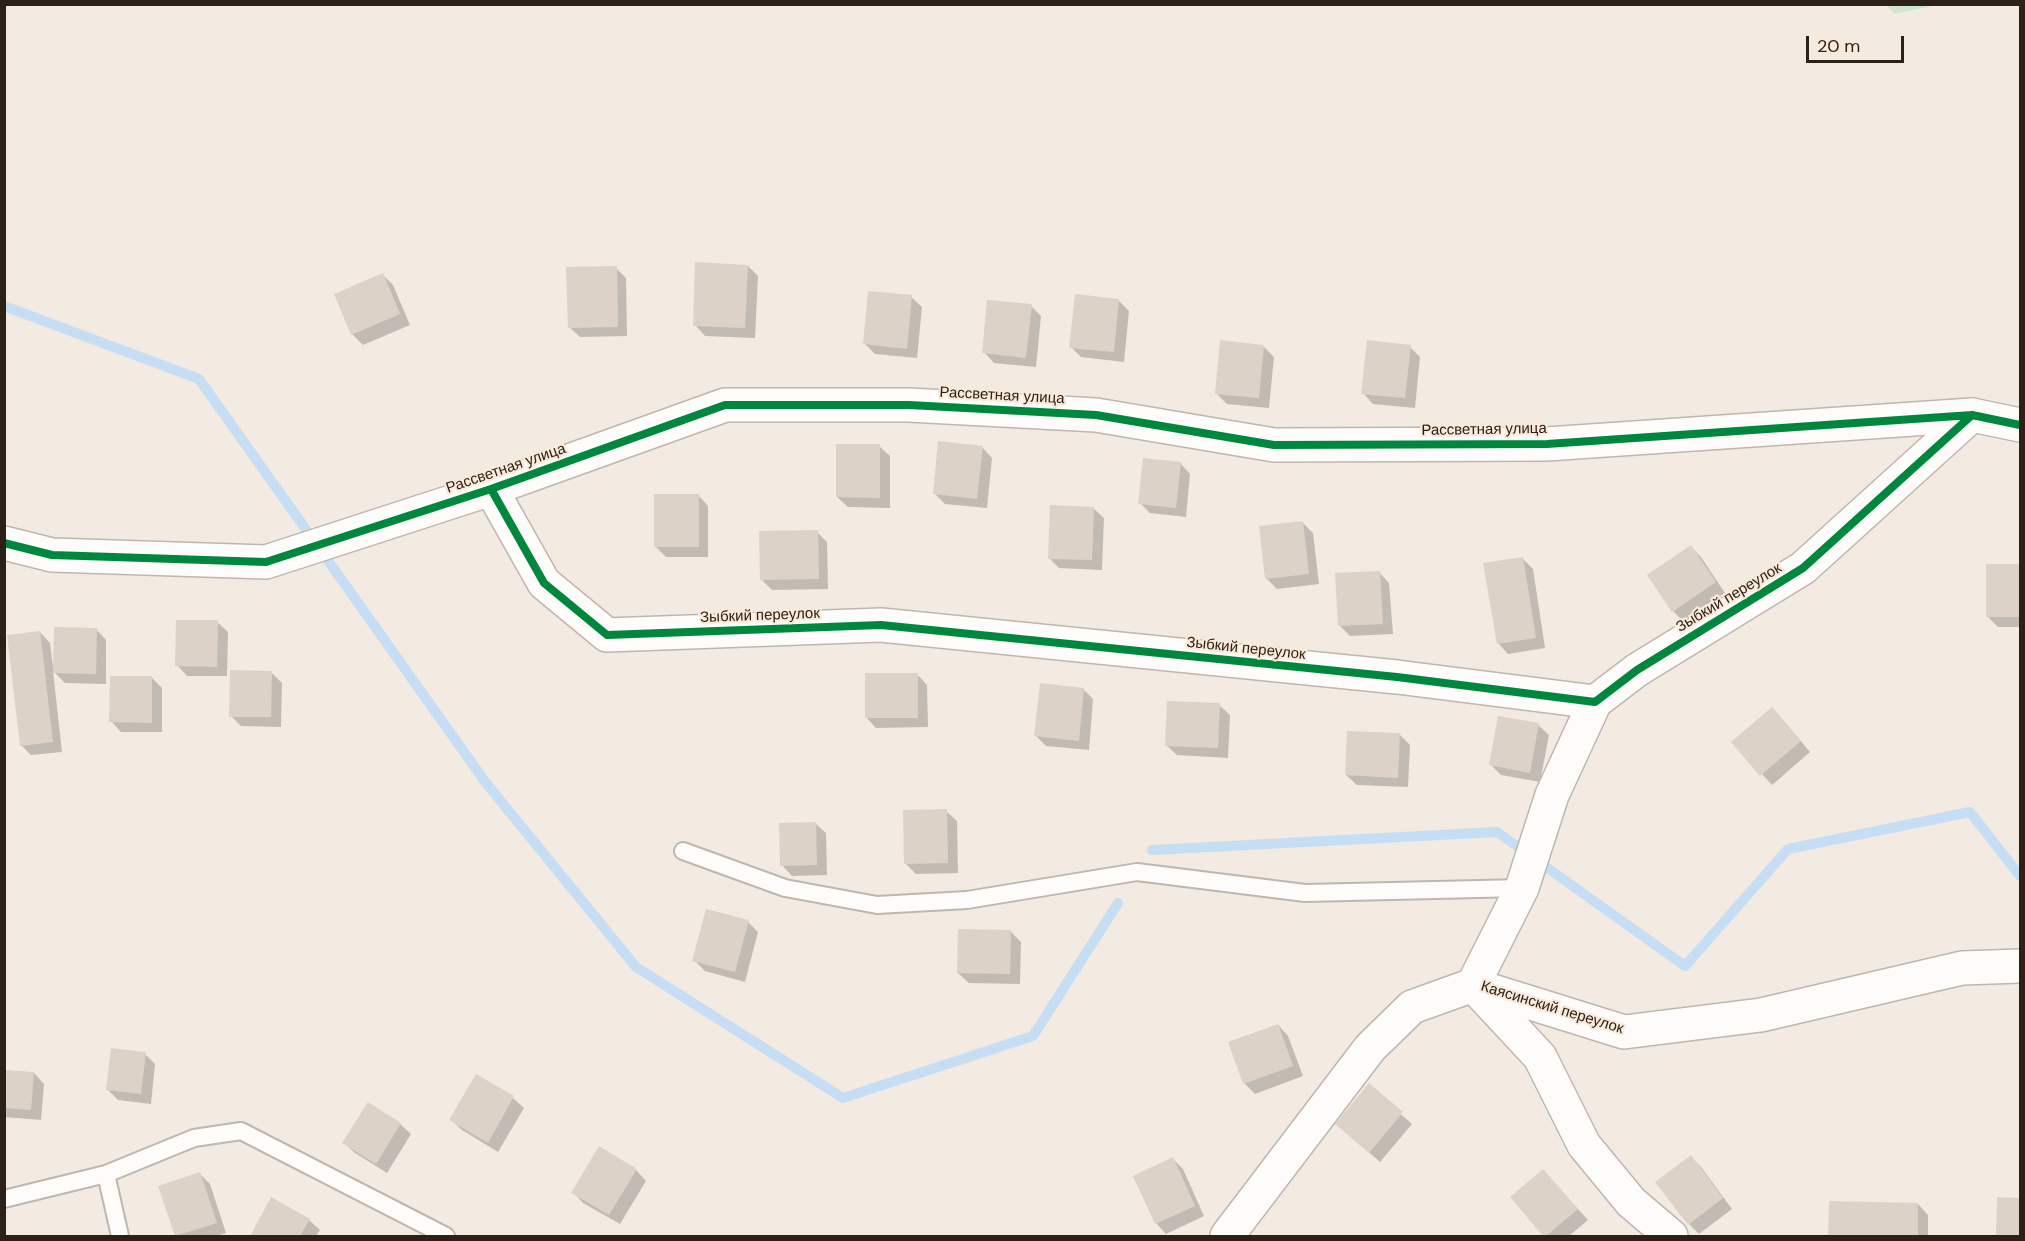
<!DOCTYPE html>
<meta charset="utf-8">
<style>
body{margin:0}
#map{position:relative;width:2025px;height:1241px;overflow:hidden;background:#f3eae2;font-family:"DM Sans",sans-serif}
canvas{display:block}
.frame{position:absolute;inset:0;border:6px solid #2b2117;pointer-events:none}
.scale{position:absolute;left:1806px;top:36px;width:98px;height:27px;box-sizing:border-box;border:3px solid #2b2117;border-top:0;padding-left:8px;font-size:18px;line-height:21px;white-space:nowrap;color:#2b2117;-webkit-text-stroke:4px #fbeada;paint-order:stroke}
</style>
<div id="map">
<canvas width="2025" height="1241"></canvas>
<div class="frame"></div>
<div class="scale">20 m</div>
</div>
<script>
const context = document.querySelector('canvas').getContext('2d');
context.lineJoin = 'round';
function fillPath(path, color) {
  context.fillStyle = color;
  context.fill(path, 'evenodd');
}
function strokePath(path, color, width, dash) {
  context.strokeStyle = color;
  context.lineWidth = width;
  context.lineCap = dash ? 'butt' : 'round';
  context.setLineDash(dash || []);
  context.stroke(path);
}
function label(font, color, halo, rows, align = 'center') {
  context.font = font + ' "DM Sans",sans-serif';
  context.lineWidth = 4.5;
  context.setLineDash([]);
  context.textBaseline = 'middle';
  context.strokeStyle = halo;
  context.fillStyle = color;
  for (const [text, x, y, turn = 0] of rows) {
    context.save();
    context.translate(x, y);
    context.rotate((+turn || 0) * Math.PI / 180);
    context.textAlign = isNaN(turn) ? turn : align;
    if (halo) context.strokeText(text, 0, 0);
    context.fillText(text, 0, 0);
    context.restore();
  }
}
fillPath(new Path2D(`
 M 1887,5 L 1938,5 L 1894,14 Z`), '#cee6cf');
fillPath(new Path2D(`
 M 748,266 L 758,276 L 755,338 L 705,336 L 695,325 Z
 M 616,268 L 626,278 L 627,336 L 580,337 L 569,327 Z
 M 383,275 L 393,285 L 410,325 L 363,345 L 352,334 Z
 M 911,297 L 922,307 L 917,358 L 875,354 L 864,343 Z
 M 1118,300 L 1129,311 L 1124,362 L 1081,357 L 1071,347 Z
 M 1031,306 L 1041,316 L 1036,367 L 994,363 L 984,352 Z
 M 1264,347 L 1274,357 L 1269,408 L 1227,404 L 1216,393 Z
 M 1410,347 L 1420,357 L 1415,408 L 1373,404 L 1363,393 Z
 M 879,446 L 890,456 L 890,508 L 848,507 L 837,497 Z
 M 982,447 L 992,458 L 987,508 L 945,504 L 935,494 Z
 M 1180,463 L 1190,474 L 1186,517 L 1150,513 L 1140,503 Z
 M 698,495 L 708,506 L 708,557 L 666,557 L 656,547 Z
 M 1093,508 L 1104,518 L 1102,570 L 1059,568 L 1049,558 Z
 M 1303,523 L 1313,533 L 1319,584 L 1277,589 L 1266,578 Z
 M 817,532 L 827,542 L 828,589 L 772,590 L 762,580 Z
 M 1691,547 L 1701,557 L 1725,593 L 1683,621 L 1673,611 Z
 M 1522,558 L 1533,569 L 1545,648 L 1508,654 L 1498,643 Z
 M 1987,565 L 2020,565 L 2020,627 L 1998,627 L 1988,617 Z
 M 1379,572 L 1389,583 L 1393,634 L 1350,636 L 1340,626 Z
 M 217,622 L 228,632 L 227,676 L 187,676 L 177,665 Z
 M 96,629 L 106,640 L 106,684 L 65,683 L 53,671 L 62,752 L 31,755 L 21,745 L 40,632 L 50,643 L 53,667 L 55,667 Z
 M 271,672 L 282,683 L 281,727 L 241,726 L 231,716 Z
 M 917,674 L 927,685 L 928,727 L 876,728 L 866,717 Z
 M 152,678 L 162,688 L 162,732 L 121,732 L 111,721 Z
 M 1083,689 L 1093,699 L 1089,750 L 1046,746 L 1036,736 Z
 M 1219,705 L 1230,715 L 1228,758 L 1177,755 L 1166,745 Z
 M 1782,719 L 1810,752 L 1772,785 L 1733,742 Z
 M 1538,725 L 1549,735 L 1540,782 L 1501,775 L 1491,765 Z
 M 1400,735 L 1410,745 L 1408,787 L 1357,785 L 1346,775 Z
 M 946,811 L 957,821 L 958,873 L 916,874 L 905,863 Z
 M 815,823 L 826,833 L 827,875 L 792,876 L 782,865 Z
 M 748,922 L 758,932 L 745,982 L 705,971 L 694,960 Z
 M 1010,931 L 1021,942 L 1020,984 L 969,983 L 958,973 Z
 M 1278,1025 L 1288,1036 L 1303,1076 L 1255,1094 L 1244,1083 Z
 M 145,1054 L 155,1064 L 151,1104 L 118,1100 L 108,1090 Z
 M 4,1071 L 34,1073 L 44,1084 L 41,1120 L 4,1117 Z
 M 477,1076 L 513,1098 L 524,1108 L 498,1152 L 462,1130 L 451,1120 Z
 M 1369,1086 L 1412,1124 L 1380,1162 L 1337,1124 Z
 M 400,1124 L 411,1134 L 387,1173 L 355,1153 L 344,1143 Z
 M 1691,1157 L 1701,1167 L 1732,1209 L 1699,1234 L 1689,1224 Z
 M 1173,1159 L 1183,1169 L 1204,1216 L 1166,1234 L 1156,1223 Z
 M 636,1170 L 646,1181 L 620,1224 L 583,1203 L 573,1192 Z
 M 1543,1171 L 1588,1220 L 1569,1236 L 1545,1236 L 1512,1197 Z
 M 200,1174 L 210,1184 L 226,1233 L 216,1236 L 177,1236 Z
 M 1999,1198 L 2020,1199 L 2020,1236 L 1997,1236 Z
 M 272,1199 L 309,1220 L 320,1230 L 316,1236 L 251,1236 Z
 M 1830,1203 L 1918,1204 L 1928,1215 L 1928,1236 L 1830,1236 Z`), '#0003');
strokePath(new Path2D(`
 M 4,306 L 199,379 L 486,783 L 636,967 L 843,1098 L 1033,1036 L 1118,903
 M 1152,850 L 1497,832 L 1685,966 L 1788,849 L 1970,812 L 2020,876`), '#c5def3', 10);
fillPath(new Path2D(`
 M 695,262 L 748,265 L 745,328 L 693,326 Z
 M 617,266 L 618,327 L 568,328 L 566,267 Z
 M 383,273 L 400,314 L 351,335 L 334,294 Z
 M 868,291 L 912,295 L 907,349 L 863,344 Z
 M 1075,294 L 1119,299 L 1114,352 L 1069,348 Z
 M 987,300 L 1032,304 L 1026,358 L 982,353 Z
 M 1220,340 L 1264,345 L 1259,398 L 1215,394 Z
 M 1367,340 L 1411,345 L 1405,398 L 1361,394 Z
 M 938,441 L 983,446 L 977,499 L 933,494 Z
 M 836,444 L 880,444 L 880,498 L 836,497 Z
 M 1143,458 L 1181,462 L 1176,508 L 1138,504 Z
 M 654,494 L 699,494 L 699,547 L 654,547 Z
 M 1050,505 L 1094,507 L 1092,560 L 1048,559 Z
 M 1303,521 L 1309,574 L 1265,579 L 1259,526 Z
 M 818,530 L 819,579 L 760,580 L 759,531 Z
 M 1691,545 L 1716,582 L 1672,612 L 1647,575 Z
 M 1523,557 L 1536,638 L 1497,644 L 1483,563 Z
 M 1986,564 L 2020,564 L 2020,617 L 1986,617 Z
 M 1380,571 L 1383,624 L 1338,626 L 1335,573 Z
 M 176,620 L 218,620 L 217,667 L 175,666 Z
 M 54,627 L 97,628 L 96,674 L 53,673 Z
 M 40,631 L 53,742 L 20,746 L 7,635 Z
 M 230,670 L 272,671 L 271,717 L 229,717 Z
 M 865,673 L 918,673 L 918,718 L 865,718 Z
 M 110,676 L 152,676 L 152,723 L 109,722 Z
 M 1040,683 L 1084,688 L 1079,741 L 1034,736 Z
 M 1167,701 L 1220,703 L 1218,748 L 1165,746 Z
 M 1772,707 L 1801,741 L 1760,776 L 1731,742 Z
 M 1498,716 L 1539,723 L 1530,773 L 1489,765 Z
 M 1347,731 L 1400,733 L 1398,778 L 1345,775 Z
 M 947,809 L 948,863 L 904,864 L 903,810 Z
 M 816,822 L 817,865 L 780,866 L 779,823 Z
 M 706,909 L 749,920 L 735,972 L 692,961 Z
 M 958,929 L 1011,930 L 1010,974 L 957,973 Z
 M 1278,1024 L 1293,1066 L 1243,1084 L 1228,1042 Z
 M 111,1048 L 146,1052 L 141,1094 L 106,1090 Z
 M 5,1070 L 34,1072 L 31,1110 L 5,1108 Z
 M 476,1074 L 514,1096 L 488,1143 L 449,1120 Z
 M 1369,1083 L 1403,1112 L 1369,1153 L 1335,1124 Z
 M 368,1102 L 401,1123 L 376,1164 L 342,1143 Z
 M 599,1146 L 637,1169 L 609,1215 L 571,1193 Z
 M 1691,1155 L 1723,1198 L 1688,1225 L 1655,1182 Z
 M 1173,1157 L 1195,1206 L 1155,1224 L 1133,1176 Z
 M 1543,1169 L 1578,1209 L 1546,1236 L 1543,1236 L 1510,1197 Z
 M 200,1172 L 217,1223 L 175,1236 L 158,1186 Z
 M 271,1197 L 310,1219 L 300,1236 L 250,1236 Z
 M 1997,1197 L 2020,1198 L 2020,1236 L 1996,1236 Z
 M 1829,1201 L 1918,1203 L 1918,1236 L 1828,1236 Z`), '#ddd2c8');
const service = new Path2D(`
 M 683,851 L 785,888 L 877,905 L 967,900 L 1137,872 L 1305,893 L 1522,888
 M 106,1174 L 120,1236
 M 4,1199 L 106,1174 L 194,1138 L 241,1131 L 446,1236`);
const minor = new Path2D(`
 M 491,489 L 544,583 L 607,635 L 881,625 L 1397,677 L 1595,702 L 1637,670 L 1803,568 L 1972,415
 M 1595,702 L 1552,795 L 1522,888 L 1473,985 L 1540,1057 L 1584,1145 L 1631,1202 L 1671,1236
 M 1227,1236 L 1370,1048 L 1412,1007 L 1473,985 L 1624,1032 L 1761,1015 L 1962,968 L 2020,966`);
const tertiary = new Path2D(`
 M 4,543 L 52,555 L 266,562 L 491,489 L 725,405 L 909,405 L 1096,415 L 1274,445 L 1547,444 L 1972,415 L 2020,425`);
strokePath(service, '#bfb6ae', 20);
strokePath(minor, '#bfb6ae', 36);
strokePath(tertiary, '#bfb6ae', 36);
strokePath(service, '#fdfcfb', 16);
strokePath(minor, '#fdfcfb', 33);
strokePath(tertiary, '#fdfcfb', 33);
strokePath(new Path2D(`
 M 491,489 L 544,583 L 607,635 L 881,625 L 1397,677 L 1595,702 L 1637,670 L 1803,568 L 1972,415
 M 4,543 L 52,555 L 266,562 L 491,489 L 725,405 L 909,405 L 1096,415 L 1274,445 L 1547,444 L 1972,415 L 2020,425`), '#00873e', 8);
label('15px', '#2b2117', '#fbeada', [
 ["Рассветная улица",1002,396,3],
 ["Рассветная улица",1484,430,-1],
 ["Рассветная улица",506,469,-19],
 ["Зыбкий переулок",1729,598,-31],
 ["Зыбкий переулок",760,616,-2],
 ["Зыбкий переулок",1246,649,6],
 ["Каясинский переулок",1552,1008,17]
]);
</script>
